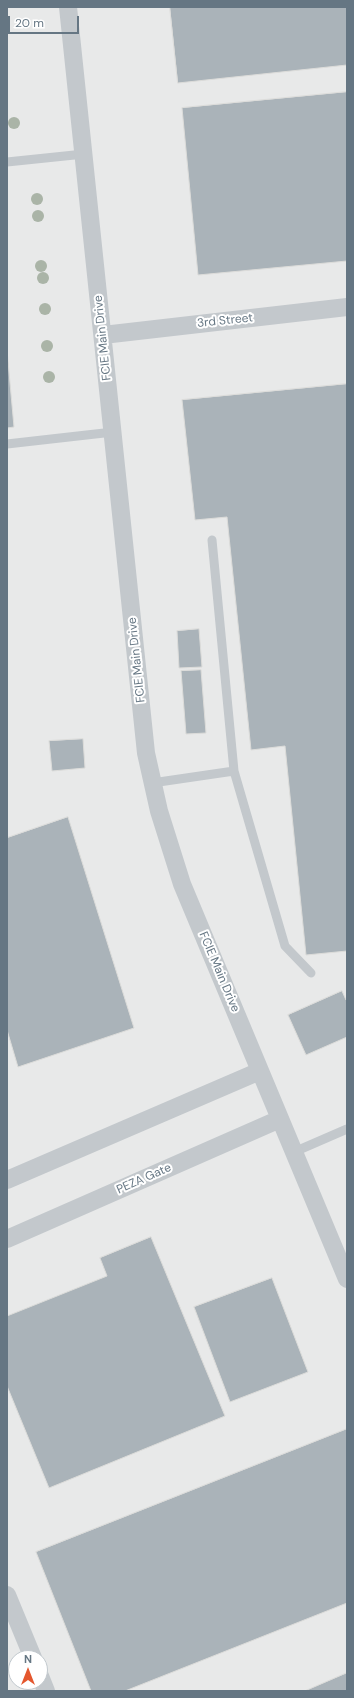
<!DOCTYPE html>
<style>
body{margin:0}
#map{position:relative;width:354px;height:1698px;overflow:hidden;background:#fafaf8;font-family:"DM Sans",sans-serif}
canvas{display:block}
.frame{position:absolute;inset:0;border:8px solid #657683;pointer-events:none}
.north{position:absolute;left:8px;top:1650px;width:40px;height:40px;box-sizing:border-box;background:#fff;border:1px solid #c1c8cd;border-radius:50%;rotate:0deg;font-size:11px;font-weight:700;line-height:16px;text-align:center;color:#657683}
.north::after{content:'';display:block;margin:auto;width:14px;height:18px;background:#e4572e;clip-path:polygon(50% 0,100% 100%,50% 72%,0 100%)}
.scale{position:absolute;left:8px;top:16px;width:71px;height:18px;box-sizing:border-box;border:2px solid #657683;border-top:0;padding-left:5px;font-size:12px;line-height:14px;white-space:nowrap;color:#657683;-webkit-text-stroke:3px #fff;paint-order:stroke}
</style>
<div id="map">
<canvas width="354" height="1698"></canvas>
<div class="frame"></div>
<div class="north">N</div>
<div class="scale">20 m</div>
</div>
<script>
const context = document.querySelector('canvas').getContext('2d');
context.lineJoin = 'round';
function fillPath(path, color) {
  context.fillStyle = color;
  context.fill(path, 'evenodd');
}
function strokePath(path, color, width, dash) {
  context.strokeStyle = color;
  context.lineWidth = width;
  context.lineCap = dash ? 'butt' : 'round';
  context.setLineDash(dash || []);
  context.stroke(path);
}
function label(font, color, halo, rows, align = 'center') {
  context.font = font + ' "DM Sans",sans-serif';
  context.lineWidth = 4;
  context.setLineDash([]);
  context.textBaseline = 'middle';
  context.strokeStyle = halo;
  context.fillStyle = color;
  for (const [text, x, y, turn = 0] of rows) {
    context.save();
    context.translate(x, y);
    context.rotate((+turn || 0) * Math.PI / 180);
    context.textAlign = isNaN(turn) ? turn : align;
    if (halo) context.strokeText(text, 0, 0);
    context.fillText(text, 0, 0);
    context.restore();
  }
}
fillPath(new Path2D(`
 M 7,7 L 347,7 L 347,1691 L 7,1691 ZM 16,1658 L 40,1658 L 40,1682 L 16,1682 Z`), '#e8e9e9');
const building = new Path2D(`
 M 170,7 L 347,7 L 347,65 L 178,83 Z
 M 347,92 L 347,261 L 198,275 L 182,108 Z
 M 7,350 L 14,427 L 7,428 Z
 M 347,384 L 347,951 L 306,955 L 285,746 L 251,750 L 227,517 L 195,520 L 182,400 Z
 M 199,629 L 202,667 L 179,668 L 177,631 Z
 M 201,670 L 206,733 L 186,734 L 181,671 Z
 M 83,739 L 85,768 L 52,771 L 49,741 Z
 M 68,817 L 134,1028 L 18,1067 L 7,1030 L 7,838 Z
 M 342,991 L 346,1000 L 347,999 L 347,1037 L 306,1055 L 288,1015 Z
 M 151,1237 L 225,1416 L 49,1488 L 7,1386 L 7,1316 L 107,1276 L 100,1258 Z
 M 272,1278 L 308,1372 L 230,1402 L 194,1307 Z
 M 347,1429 L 347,1603 L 125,1691 L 91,1691 L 36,1552 Z
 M 347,1673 L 347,1691 L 305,1691 Z`);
fillPath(building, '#aab3b9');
strokePath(building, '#dcdcda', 1);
strokePath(new Path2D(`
 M 7,162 L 84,154
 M 7,444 L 113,432
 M 212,540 L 234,771 L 285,946 L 311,973
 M 152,783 L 234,771
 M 294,1152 L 347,1129`), '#c3c8cc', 9);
strokePath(new Path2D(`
 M 68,7 L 146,753 L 159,811 L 182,884 L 347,1279
 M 103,335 L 347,307
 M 7,1180 L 260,1071
 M 7,1239 L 280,1119
 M 7,1595 L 33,1658
 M 40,1676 L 46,1691`), '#c3c8cc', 18);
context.fillStyle = '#aab4a7';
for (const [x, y] of [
 [14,123],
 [37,199],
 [38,216],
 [41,266],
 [43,278],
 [45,309],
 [47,346],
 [49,377]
]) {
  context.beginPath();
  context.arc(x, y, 6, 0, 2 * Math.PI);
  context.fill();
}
label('12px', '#657683', '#fff', [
 ["3rd Street",225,321,-6],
 ["FCIE Main Drive",103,338,-96],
 ["FCIE Main Drive",137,660,-96],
 ["FCIE Main Drive",219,972,67],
 ["PEZA Gate",144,1179,-24]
]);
</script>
